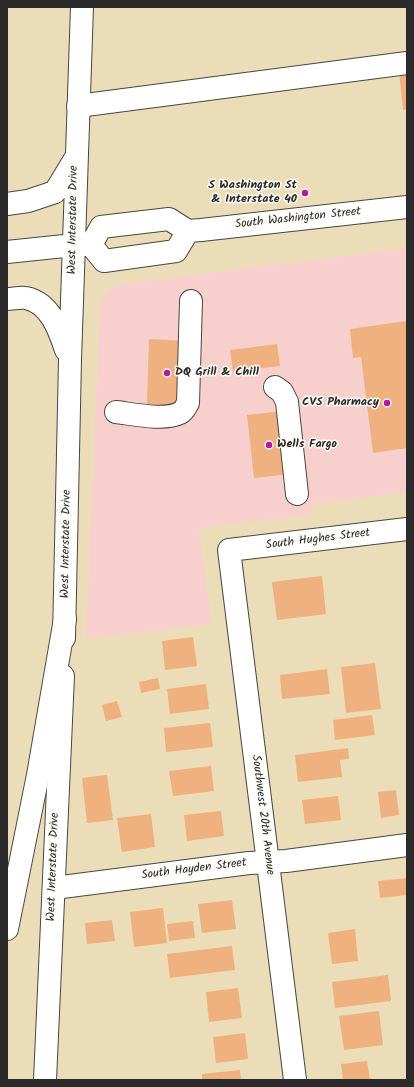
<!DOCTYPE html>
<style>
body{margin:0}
#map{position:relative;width:414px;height:1087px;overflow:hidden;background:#ecddb9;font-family:Kalam,sans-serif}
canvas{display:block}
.frame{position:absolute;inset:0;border:8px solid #2b2b2b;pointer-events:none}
</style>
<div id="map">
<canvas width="414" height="1087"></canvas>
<div class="frame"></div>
</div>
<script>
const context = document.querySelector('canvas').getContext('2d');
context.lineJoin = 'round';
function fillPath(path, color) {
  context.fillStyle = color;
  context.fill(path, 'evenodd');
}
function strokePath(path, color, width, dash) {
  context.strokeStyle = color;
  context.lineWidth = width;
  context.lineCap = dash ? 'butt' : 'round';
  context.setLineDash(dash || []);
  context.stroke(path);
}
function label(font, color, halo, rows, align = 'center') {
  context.font = font + ' Kalam,sans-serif';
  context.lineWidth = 3;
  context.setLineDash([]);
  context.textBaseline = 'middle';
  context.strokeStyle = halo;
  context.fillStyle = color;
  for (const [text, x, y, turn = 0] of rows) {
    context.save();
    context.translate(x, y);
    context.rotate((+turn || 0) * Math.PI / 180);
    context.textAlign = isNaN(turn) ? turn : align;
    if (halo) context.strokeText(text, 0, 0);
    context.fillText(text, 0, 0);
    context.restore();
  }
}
fillPath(new Path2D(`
 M 407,248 L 407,492 L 312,504 L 313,514 L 199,528 L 212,624 L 86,639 L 100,301 L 111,287 L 127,283 Z`), '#f7d0cd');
fillPath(new Path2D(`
 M 407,71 L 407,109 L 403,110 L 399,72 Z
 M 407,321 L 407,448 L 373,453 L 361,357 L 353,358 L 350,329 Z
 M 149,339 L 188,341 L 185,406 L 147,404 Z
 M 277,344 L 280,366 L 233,372 L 230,350 Z
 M 284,411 L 291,474 L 254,478 L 247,415 Z
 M 322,576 L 326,614 L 277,620 L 272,582 Z
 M 193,637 L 197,666 L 165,670 L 162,641 Z
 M 375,663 L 381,709 L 346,713 L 341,667 Z
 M 327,669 L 330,694 L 282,699 L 280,675 Z
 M 158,678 L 160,689 L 141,693 L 139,682 Z
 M 206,684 L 209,709 L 170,714 L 167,689 Z
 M 117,701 L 122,717 L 106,721 L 102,705 Z
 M 372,715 L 375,735 L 335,740 L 333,720 Z
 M 210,723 L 213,747 L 166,752 L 164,728 Z
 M 348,748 L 349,759 L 340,760 L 342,777 L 298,782 L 295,755 Z
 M 211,766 L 214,791 L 173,796 L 169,771 Z
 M 107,775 L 113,820 L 87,823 L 82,778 Z
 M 396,790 L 399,815 L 381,818 L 378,792 Z
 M 338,796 L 341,820 L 305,824 L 302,800 Z
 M 221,811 L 224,836 L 187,841 L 184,815 Z
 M 151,814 L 155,847 L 122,852 L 117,818 Z
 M 407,878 L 407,895 L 380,898 L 378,881 Z
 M 232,900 L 236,929 L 202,933 L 198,904 Z
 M 163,908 L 167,943 L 134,947 L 130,912 Z
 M 112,920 L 115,941 L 87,944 L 85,923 Z
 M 193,921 L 195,938 L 169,941 L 167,924 Z
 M 355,929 L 358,961 L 332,964 L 328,933 Z
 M 232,946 L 235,970 L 170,978 L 167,954 Z
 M 388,975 L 391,1001 L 335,1008 L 332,982 Z
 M 238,988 L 242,1018 L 209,1022 L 206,992 Z
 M 379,1011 L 383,1045 L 344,1050 L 339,1016 Z
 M 245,1033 L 248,1059 L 216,1063 L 213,1037 Z
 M 367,1061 L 370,1080 L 343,1080 L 341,1064 Z
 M 240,1070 L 241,1080 L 202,1080 L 202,1074 Z`), '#eeb17f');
const minor = new Path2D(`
 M 78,106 L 407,63
 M 275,387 L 282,392 L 287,402 L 297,494
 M 116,412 C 133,414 164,421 180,413 C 184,411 186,406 188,403 L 191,301
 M 54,888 L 249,863 L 286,861 L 407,845
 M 295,1080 L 229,550 L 407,529`);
const major = new Path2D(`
 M 7,204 L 28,201 L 55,192 L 75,159
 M 91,245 L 101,227 L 169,219 L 188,231 L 201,230 L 407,207
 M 91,245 L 104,261 L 176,251 L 188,231
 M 7,252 L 74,245 L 87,245
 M 7,299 C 13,299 20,297 26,298 C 50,303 59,329 66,350
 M 64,638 L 70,360 L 82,7
 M 45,1080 L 63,676`);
const highway = new Path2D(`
 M 7,929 L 38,775 L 65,619`);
strokePath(minor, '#484640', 24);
strokePath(major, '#484640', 24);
strokePath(highway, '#484640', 24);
strokePath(minor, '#fff', 22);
strokePath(major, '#fff', 22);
strokePath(highway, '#fff', 22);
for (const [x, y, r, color] of [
 [305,193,4,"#b5179e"],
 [167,373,4,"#b5179e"],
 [387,403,4,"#b5179e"],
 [269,445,4,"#b5179e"]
]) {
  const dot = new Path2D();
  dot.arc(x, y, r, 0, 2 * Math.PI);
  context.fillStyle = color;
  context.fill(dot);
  strokePath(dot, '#fdfcf7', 1.5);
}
label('bold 12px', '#2b2b2b', '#fdfcf7', [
 ["S Washington St",297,186],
 ["& Interstate 40",297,200],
 ["DQ Grill & Chill",175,373,"left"],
 ["CVS Pharmacy",379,403],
 ["Wells Fargo",277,445,"left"]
], 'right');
label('12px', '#2b2b2b', '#fdfcf7', [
 ["South Washington Street",298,219,-6],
 ["West Interstate Drive",74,220,-89],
 ["South Hughes Street",318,540,-7],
 ["West Interstate Drive",67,544,-89],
 ["Southwest 20th Avenue",262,815,83],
 ["West Interstate Drive",54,867,-88],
 ["South Hayden Street",194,870,-7]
]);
</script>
